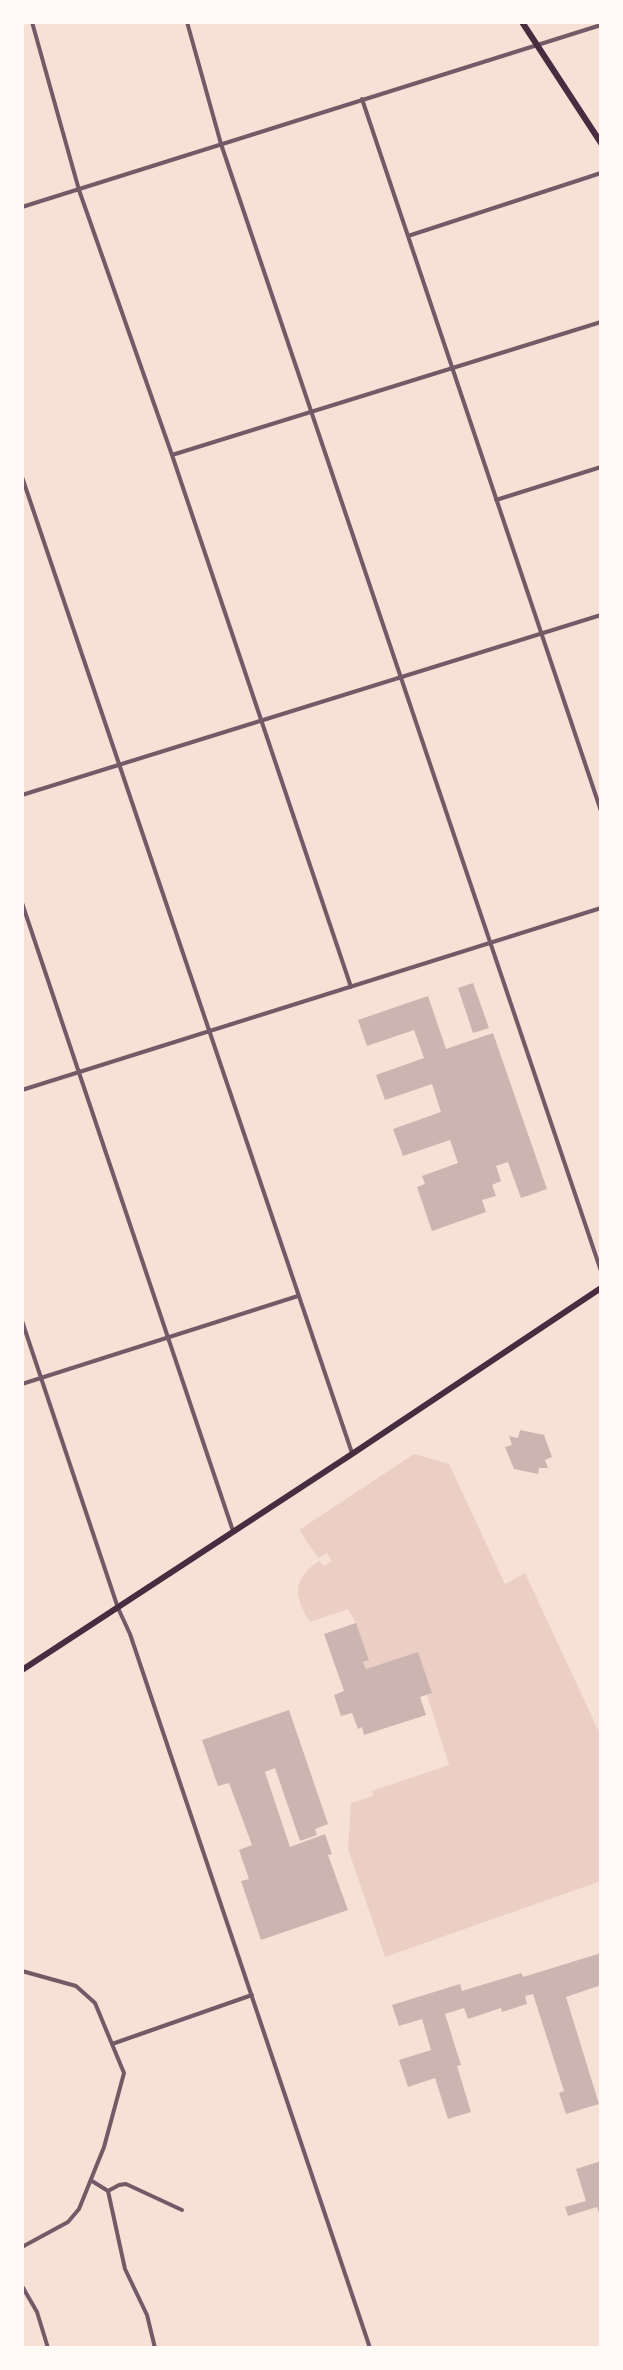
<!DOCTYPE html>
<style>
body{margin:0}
#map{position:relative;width:623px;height:2370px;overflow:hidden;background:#f7e1d7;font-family:Karla,sans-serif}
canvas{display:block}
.frame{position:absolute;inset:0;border:24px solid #fffaf5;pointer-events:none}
</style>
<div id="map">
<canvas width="623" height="2370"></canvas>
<div class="frame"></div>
</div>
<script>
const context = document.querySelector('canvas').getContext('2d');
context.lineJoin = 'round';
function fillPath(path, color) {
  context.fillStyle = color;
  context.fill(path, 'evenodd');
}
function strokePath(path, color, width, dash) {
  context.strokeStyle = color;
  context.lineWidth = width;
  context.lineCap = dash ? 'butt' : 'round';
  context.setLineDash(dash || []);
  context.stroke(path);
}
fillPath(new Path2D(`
 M 414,1454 L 449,1464 L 505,1584 L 525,1573 L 601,1736 L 601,1881 L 385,1957 L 348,1849 L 351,1803 L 373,1796 L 372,1791 L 449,1765 L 427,1695 L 432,1693 L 366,1669 L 363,1662 L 368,1660 L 356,1623 L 348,1609 L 310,1622 C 294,1596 291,1580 319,1561 L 324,1566 L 332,1561 L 327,1553 L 318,1558 L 299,1530 Z`), '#ebcfc5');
fillPath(new Path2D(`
 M 473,983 L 489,1028 L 473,1033 L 458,988 Z
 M 428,996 L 446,1049 L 493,1033 L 547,1189 L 521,1198 L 508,1162 L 496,1166 L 501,1181 L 492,1185 L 496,1196 L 482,1200 L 486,1212 L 432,1231 L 417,1187 L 425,1184 L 422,1176 L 458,1163 L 450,1140 L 403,1156 L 393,1129 L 441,1112 L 432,1084 L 385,1100 L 376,1075 L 424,1058 L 414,1030 L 367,1046 L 358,1020 Z
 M 520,1430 L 544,1435 L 552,1457 L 545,1460 L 548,1468 L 539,1468 L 538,1474 L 514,1469 L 505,1447 L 512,1445 L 509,1436 L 518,1438 Z
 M 356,1623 L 369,1660 L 363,1662 L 366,1669 L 418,1652 L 432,1693 L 420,1697 L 426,1715 L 364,1735 L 362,1727 L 358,1729 L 352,1713 L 341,1716 L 334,1695 L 344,1691 L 324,1634 Z
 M 289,1710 L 328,1824 L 315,1829 L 317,1835 L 300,1841 L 275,1768 L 265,1772 L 290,1847 L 325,1834 L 332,1854 L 328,1855 L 348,1910 L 261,1940 L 241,1881 L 249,1879 L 239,1850 L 252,1845 L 229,1783 L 218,1786 L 202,1740 Z
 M 601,1953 L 601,1985 L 566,1997 L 599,2104 L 566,2114 L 559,2093 L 564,2091 L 533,1994 L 525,1996 L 527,2004 L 502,2012 L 501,2008 L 468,2019 L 464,2008 L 445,2014 L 461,2065 L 457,2066 L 471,2112 L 448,2119 L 435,2078 L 408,2087 L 399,2060 L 431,2050 L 422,2019 L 399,2026 L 392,2005 L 460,1984 L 462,1991 L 521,1973 L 523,1977 Z
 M 601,2161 L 601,2219 L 597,2207 L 568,2216 L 565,2207 L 586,2201 L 576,2169 Z`), '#ccb4b1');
strokePath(new Path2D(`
 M 32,22 L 79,190 L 172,455 L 351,987
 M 187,22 L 221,144 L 601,1271
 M 362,99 L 601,811
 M 22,207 L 601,25
 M 408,236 L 601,173
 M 172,455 L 601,322
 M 22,477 L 352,1453
 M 496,500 L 601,467
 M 22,795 L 601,615
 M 22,903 L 233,1531
 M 22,1090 L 601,908
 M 22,1321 L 118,1608 L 130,1634 L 370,2348
 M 22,1384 L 298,1296
 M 22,1971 L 76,1986 L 95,2003 L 124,2073 L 104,2147 L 79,2209 L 68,2222 L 22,2247
 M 112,2044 L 252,1995
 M 92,2181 L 108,2191 L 125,2269 L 147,2315 L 155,2348
 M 108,2191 L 119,2185 L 126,2184 L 182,2210
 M 22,2286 L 37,2312 L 48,2348`), '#755966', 4);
strokePath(new Path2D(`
 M 522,22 L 601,143
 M 22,1670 L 352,1454 L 601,1288`), '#4a2c40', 6);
</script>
